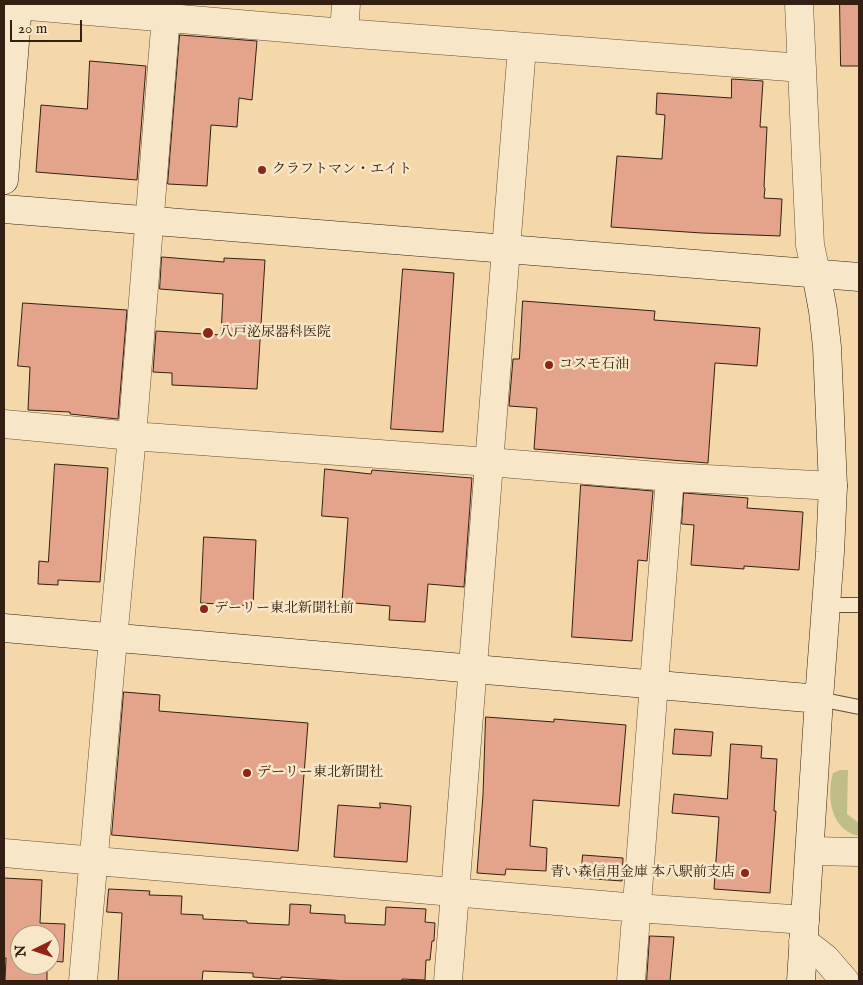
<!DOCTYPE html>
<meta charset="utf-8">
<style>
body{margin:0}
#map{position:relative;width:863px;height:985px;overflow:hidden;background:#f5d8aa;font-family:"IM FELL English",serif}
canvas{display:block}
.frame{position:absolute;inset:0;border:5px solid #332012;pointer-events:none}
.north{position:absolute;left:10px;top:925px;width:50px;height:50px;box-sizing:border-box;background:#f8e6c8;border:1px solid #a9977f;border-radius:50%;rotate:266deg;font-size:14px;font-weight:700;line-height:20px;text-align:center;color:#332012}
.north::after{content:'';display:block;margin:auto;width:18px;height:22px;background:#8f2418;clip-path:polygon(50% 0,100% 100%,50% 72%,0 100%)}
.scale{position:absolute;left:10px;top:20px;width:72px;height:22px;box-sizing:border-box;border:2px solid #332012;border-top:0;padding-left:6px;font-size:15px;line-height:18px;white-space:nowrap;color:#332012;-webkit-text-stroke:4px #f8e6c8;paint-order:stroke}
</style>
<div id="map">
<canvas width="863" height="985"></canvas>
<div class="frame"></div>
<div class="north">N</div>
<div class="scale">20 m</div>
</div>
<script>
const context = document.querySelector('canvas').getContext('2d');
context.lineJoin = 'round';
function fillPath(path, color) {
  context.fillStyle = color;
  context.fill(path, 'evenodd');
}
function strokePath(path, color, width, dash) {
  context.strokeStyle = color;
  context.lineWidth = width;
  context.lineCap = dash ? 'butt' : 'round';
  context.setLineDash(dash || []);
  context.stroke(path);
}
function label(font, color, halo, rows, align = 'center') {
  context.font = font + ' "IM FELL English","Noto Serif JP",serif';
  context.lineWidth = 5;
  context.setLineDash([]);
  context.textBaseline = 'middle';
  context.strokeStyle = halo;
  context.fillStyle = color;
  for (const [text, x, y, turn = 0] of rows) {
    context.save();
    context.translate(x, y);
    context.rotate((+turn || 0) * Math.PI / 180);
    context.textAlign = isNaN(turn) ? turn : align;
    if (halo) context.strokeText(text, 0, 0);
    context.fillText(text, 0, 0);
    context.restore();
  }
}
fillPath(new Path2D(`
 M 840,770 L 848,770 L 847,814 L 859,823 L 859,836 C 831,831 826,796 833,773 Z`), '#bfbe86');
const building = new Path2D(`
 M 840,4 L 859,4 L 859,66 L 841,66 Z
 M 180,35 L 257,41 L 252,100 L 239,98 L 237,127 L 211,125 L 207,186 L 168,184 Z
 M 90,61 L 146,66 L 137,180 L 36,172 L 41,105 L 87,109 Z
 M 732,79 L 763,81 L 760,127 L 767,127 L 764,187 L 765,188 L 764,198 L 782,199 L 780,236 L 702,233 L 611,227 L 617,156 L 662,159 L 665,115 L 656,114 L 657,93 L 731,98 Z
 M 162,257 L 224,262 L 224,258 L 265,260 L 257,389 L 172,385 L 172,373 L 153,372 L 156,331 L 221,335 L 223,294 L 160,289 Z
 M 403,269 L 454,273 L 443,432 L 391,429 Z
 M 523,301 L 655,311 L 654,320 L 760,328 L 757,366 L 715,363 L 708,463 L 534,449 L 537,408 L 509,406 L 513,359 L 519,359 Z
 M 23,303 L 127,310 L 118,419 L 70,414 L 70,412 L 28,410 L 30,367 L 18,366 Z
 M 55,464 L 108,468 L 100,582 L 58,580 L 58,585 L 38,584 L 39,561 L 48,562 Z
 M 325,469 L 371,474 L 372,470 L 472,478 L 464,587 L 428,584 L 425,622 L 389,620 L 390,606 L 342,602 L 348,518 L 322,516 Z
 M 581,485 L 653,491 L 647,561 L 638,560 L 632,641 L 572,637 Z
 M 684,493 L 748,498 L 747,508 L 803,512 L 799,570 L 744,566 L 744,569 L 691,565 L 694,525 L 682,524 Z
 M 204,537 L 256,540 L 253,606 L 201,603 Z
 M 124,692 L 160,695 L 159,711 L 308,723 L 298,851 L 112,835 Z
 M 486,717 L 554,722 L 554,719 L 626,725 L 619,806 L 533,800 L 530,846 L 547,848 L 546,871 L 506,869 L 505,875 L 477,873 L 483,795 Z
 M 675,729 L 713,732 L 711,756 L 673,754 Z
 M 731,744 L 762,746 L 761,758 L 777,759 L 774,811 L 776,811 L 770,893 L 714,889 L 719,817 L 672,813 L 674,794 L 727,799 Z
 M 380,803 L 411,806 L 407,862 L 334,857 L 338,805 L 380,808 Z
 M 583,855 L 623,858 L 622,881 L 581,878 Z
 M 4,878 L 42,880 L 40,923 L 65,924 L 63,962 L 50,961 L 50,935 L 20,935 L 20,965 L 47,965 L 47,981 L 5,981 L 6,958 L 4,958 Z
 M 109,889 L 150,891 L 149,895 L 182,896 L 181,914 L 203,915 L 203,919 L 247,921 L 247,923 L 289,925 L 290,904 L 311,905 L 310,913 L 345,915 L 345,923 L 385,925 L 386,907 L 426,909 L 425,922 L 435,923 L 434,941 L 432,941 L 430,960 L 426,960 L 425,980 L 402,979 L 402,981 L 348,981 L 281,977 L 281,979 L 253,977 L 253,973 L 203,971 L 202,981 L 118,981 L 122,913 L 107,912 Z
 M 650,936 L 674,937 L 670,981 L 647,981 Z`);
fillPath(building, '#e4a38b');
strokePath(building, '#332012', 1);
const lane = new Path2D(`
 M 827,605 L 859,605
 M 819,699 L 859,707`);
const street = new Path2D(`
 M 6,4 L 344,33 L 802,68
 M 799,4 L 810,245 L 816,273
 M 344,33 L 346,4
 M 4,424 L 132,436 L 489,462 L 670,477 L 833,486
 M 810,851 L 859,852
 M 4,853 L 637,908 L 805,920
 M 803,941 L 825,958 L 845,981
 M 83,981 L 110,672 L 132,436 L 167,4
 M 448,981 L 522,47
 M 631,981 L 670,477`);
const secondary = new Path2D(`
 M 4,180 L 18,4
 M 4,209 L 859,277
 M 4,628 L 819,699
 M 801,981 L 819,699 L 830,552 L 833,486 L 827,347 L 823,311 L 816,273`);
strokePath(lane, '#644e38', 16);
strokePath(street, '#644e38', 29);
strokePath(secondary, '#332012', 29);
strokePath(lane, '#f8e6c8', 14);
strokePath(street, '#f8e6c8', 28);
strokePath(secondary, '#f8e6c8', 28);
for (const [x, y, r, color] of [
 [262,170,5,"#8f2418"],
 [208,333,6,"#8f2418"],
 [549,365,5,"#8f2418"],
 [204,609,5,"#8f2418"],
 [247,773,5,"#8f2418"],
 [745,873,5,"#8f2418"]
]) {
  const dot = new Path2D();
  dot.arc(x, y, r, 0, 2 * Math.PI);
  context.fillStyle = color;
  context.fill(dot);
  strokePath(dot, '#f8e6c8', 2);
}
label('14px', '#332012', '#f8e6c8', [
 ["クラフトマン・エイト",272,170],
 ["八戸泌尿器科医院",219,333],
 ["コスモ石油",559,365],
 ["デーリー東北新聞社前",214,609],
 ["デーリー東北新聞社",257,773],
 ["青い森信用金庫 本八駅前支店",735,873,"right"]
], 'left');
</script>
